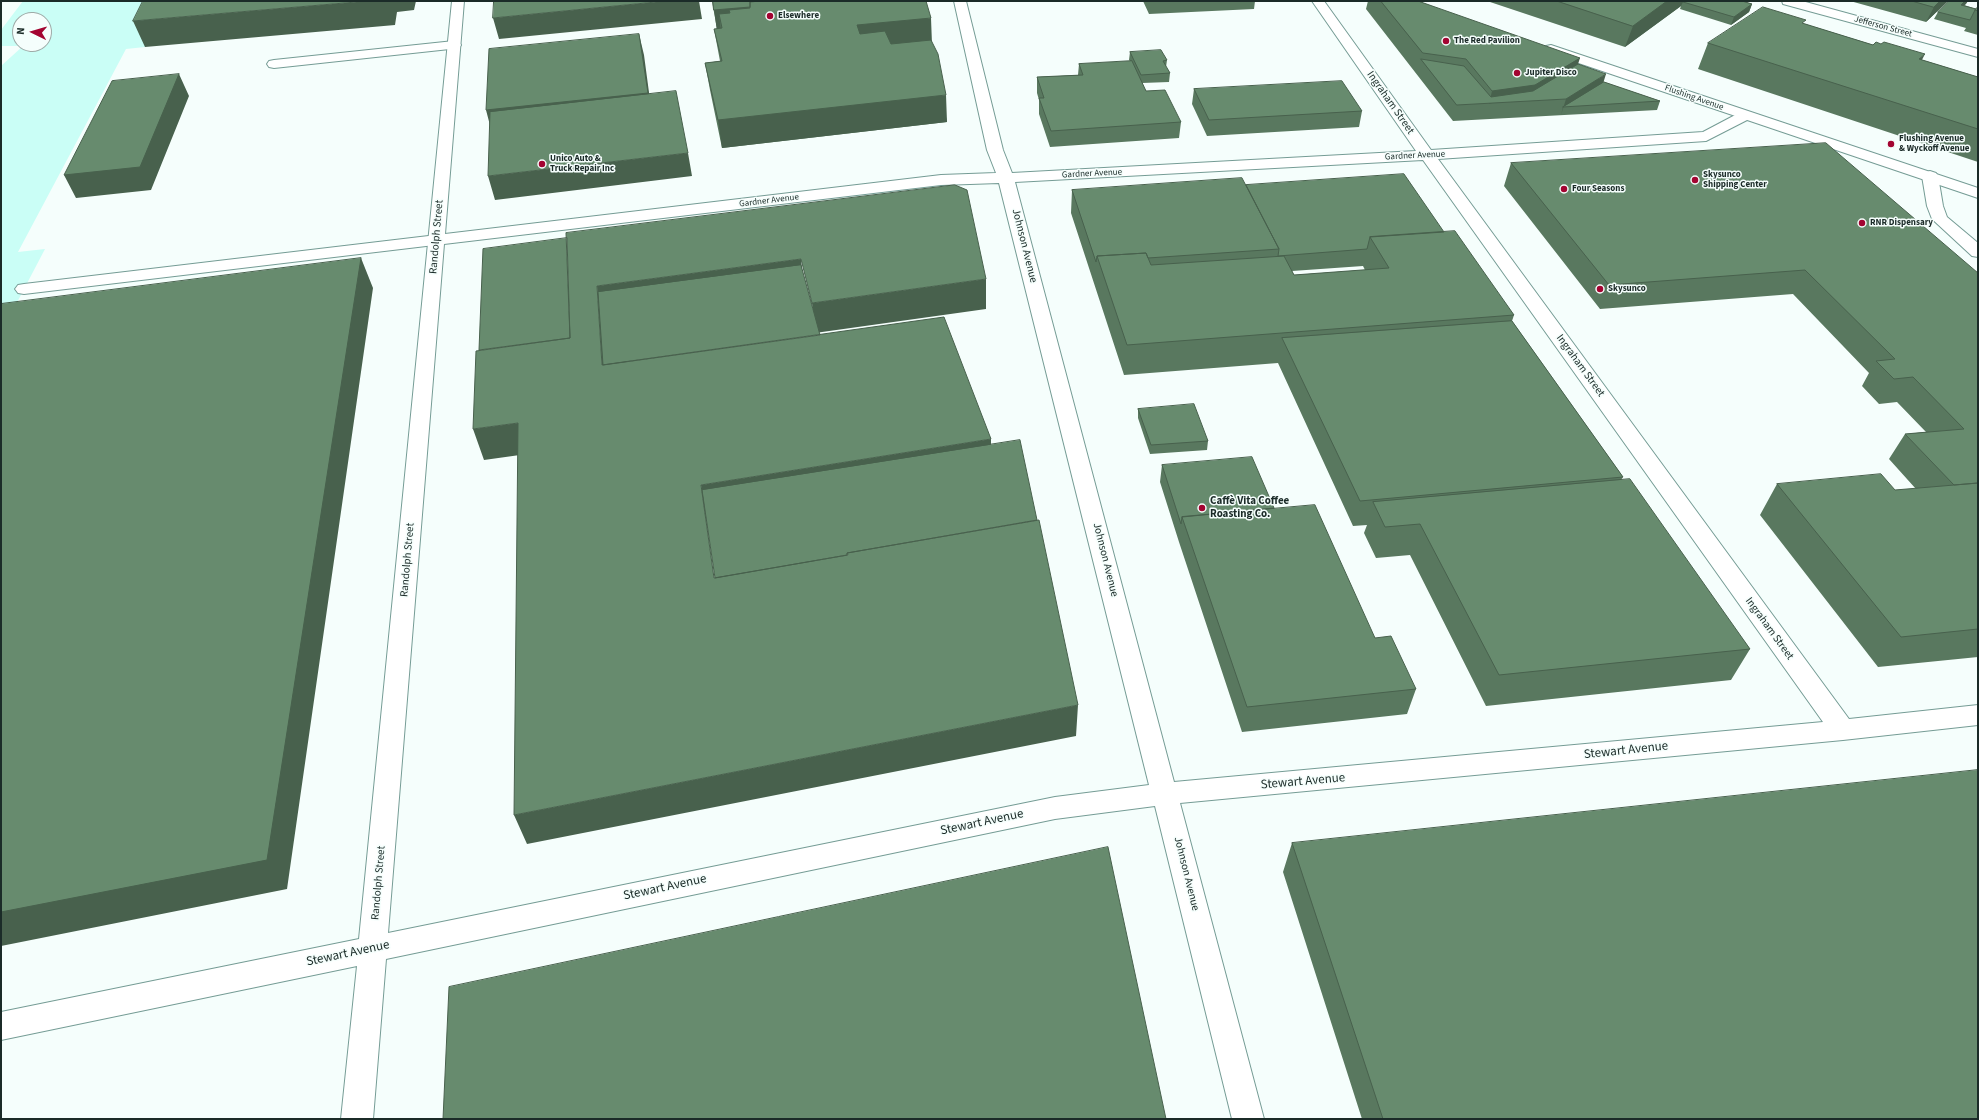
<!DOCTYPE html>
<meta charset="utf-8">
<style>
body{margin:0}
#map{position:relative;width:1979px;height:1120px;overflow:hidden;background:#f5fefc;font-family:"Source Sans 3",sans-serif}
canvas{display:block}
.frame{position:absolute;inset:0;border:2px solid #1b2b28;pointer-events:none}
.north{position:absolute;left:12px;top:12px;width:40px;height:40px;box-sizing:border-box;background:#f5fefc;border:1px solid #9eaaa7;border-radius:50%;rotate:275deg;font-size:11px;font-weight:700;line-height:16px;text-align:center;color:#1b2b28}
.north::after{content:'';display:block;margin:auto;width:14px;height:18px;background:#a30431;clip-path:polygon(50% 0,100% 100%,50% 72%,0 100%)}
</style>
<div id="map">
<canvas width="1979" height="1120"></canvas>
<div class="frame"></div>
<div class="north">N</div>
</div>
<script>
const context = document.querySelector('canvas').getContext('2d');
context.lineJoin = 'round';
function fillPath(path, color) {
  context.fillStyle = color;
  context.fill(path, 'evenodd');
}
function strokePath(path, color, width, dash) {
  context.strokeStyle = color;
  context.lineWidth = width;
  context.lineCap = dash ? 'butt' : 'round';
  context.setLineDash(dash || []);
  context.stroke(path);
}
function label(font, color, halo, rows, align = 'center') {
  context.font = font + ' "Source Sans 3",sans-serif';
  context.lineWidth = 3;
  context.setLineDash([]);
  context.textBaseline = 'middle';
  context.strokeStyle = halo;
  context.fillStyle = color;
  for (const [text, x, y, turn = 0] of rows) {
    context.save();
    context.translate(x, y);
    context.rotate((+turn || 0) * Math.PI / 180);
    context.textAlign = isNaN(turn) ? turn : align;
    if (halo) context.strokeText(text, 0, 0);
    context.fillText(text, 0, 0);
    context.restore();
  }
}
fillPath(new Path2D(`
 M 23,1 L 167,1 L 145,47 L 126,49 L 18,252 L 45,249 L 12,312 L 1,356 L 1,66 L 23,46 L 1,46 L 1,30 ZM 20,20 L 44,20 L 44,44 L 20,44 Z`), '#cafef6');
const lane = new Path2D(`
 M 454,41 L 459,42 L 461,45 L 459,48 L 274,68 L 269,67 L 267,64 L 269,61 L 274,60 Z
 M 437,235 L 443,236 L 445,240 L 443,244 L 24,294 L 18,293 L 15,289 L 18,285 L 24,284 Z`);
const street = new Path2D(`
 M 452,1 L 464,1 L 445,234 L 941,175 L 996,173 L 987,150 L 954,1 L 966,1 L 1003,150 L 1012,173 L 1416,151 L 1312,1 L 1324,1 L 1431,150 L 1703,132 L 1739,113 L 1749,113 L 1751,116 L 1749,119 L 1706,141 L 1438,159 L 1849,719 L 1978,705 L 1978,725 L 1843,740 L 1180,803 L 1264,1119 L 1232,1119 L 1155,806 L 1055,819 L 386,959 L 373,1119 L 341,1119 L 357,966 L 1,1040 L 1,1012 L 359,939 ZM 1423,160 L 1823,722 L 1174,782 L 1015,182 ZM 999,183 L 1149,785 L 1055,797 L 388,933 L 444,244 L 941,185 Z
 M 1782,1 L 1802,1 L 1978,49 L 1978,57 L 1783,4 Z
 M 1930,171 L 1936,173 L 1938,176 L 1943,206 L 1947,217 L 1978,243 L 1978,257 L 1972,256 L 1932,219 L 1927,206 L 1922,176 L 1924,173 Z`);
const primary = new Path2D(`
 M 1551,45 L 1978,188 L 1978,198 L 1546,52 L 1544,49 L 1546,46 Z`);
strokePath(lane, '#759c95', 2);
strokePath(street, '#759c95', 2);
strokePath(primary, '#759c95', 2);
fillPath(lane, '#fff');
fillPath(street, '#fff');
fillPath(primary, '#fff');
fillPath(new Path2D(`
 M 712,1 L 926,1 L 931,41 L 947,122 L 722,148 L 710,90 L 705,63 L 720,61 L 714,29 L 717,29 Z
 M 1143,1 L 1255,1 L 1254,9 L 1149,14 Z
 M 1368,1 L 1418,1 L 1578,64 L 1604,82 L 1660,101 L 1657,110 L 1453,121 L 1366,9 Z
 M 1487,1 L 1742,1 L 1752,4 L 1749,12 L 1731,25 L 1680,9 L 1681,6 L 1625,47 Z
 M 1850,1 L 1948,1 L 1926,22 Z
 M 1949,1 L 1968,1 L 1964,5 L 1976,9 L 1978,7 L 1978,35 L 1964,31 L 1966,28 L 1934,19 L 1938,12 Z
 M 1805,24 L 1978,77 L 1978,162 L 1698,69 L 1708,43 Z
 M 1130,52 L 1167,60 L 1166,67 L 1170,73 L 1169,82 L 1142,83 L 1146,91 L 1181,122 L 1179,138 L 1050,147 L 1039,114 L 1039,100 L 1037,93 L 1037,77 L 1078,75 L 1079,64 L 1130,61 L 1129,60 Z
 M 1194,89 L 1362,111 L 1359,127 L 1207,136 L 1192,104 Z
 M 1511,163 L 1978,273 L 1978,657 L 1878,667 L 1760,515 L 1777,484 L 1895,490 L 1916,489 L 1889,459 L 1905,434 L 1926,432 L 1897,402 L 1879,404 L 1862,386 L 1869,373 L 1793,294 L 1600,309 L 1504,186 Z
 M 1246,185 L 1444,232 L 1514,315 L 1512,321 L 1623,477 L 1621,480 L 1750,649 L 1731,680 L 1486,706 L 1410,555 L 1376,558 L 1364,533 L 1367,525 L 1353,526 L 1278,363 L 1124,375 L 1071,213 L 1072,190 ZM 1363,266 L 1365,270 L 1294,275 L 1292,271 Z
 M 1138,409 L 1208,441 L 1207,450 L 1150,454 L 1138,418 Z
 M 1162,465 L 1274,508 L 1375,638 L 1416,689 L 1407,714 L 1242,732 L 1179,542 L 1160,482 Z
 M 1292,843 L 1978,1119 L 1362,1119 L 1283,872 Z`), '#59785f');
fillPath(new Path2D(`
 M 368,1 L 416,1 L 414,10 L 397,12 L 395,25 L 145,47 L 133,21 Z
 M 666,1 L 699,1 L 702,19 L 499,39 L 493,18 Z
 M 1667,1 L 1688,1 L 1683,2 L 1681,6 L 1625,47 L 1633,26 Z
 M 1940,1 L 1948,1 L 1926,22 L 1934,7 Z
 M 1965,1 L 1968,1 L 1966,4 L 1957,12 L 1961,5 Z
 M 789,4 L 730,13 L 729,10 L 731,30 L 719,14 L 721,31 L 717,31 L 714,10 Z
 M 1752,4 L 1749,12 L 1731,25 L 1734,17 Z
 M 931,18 L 932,44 L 859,51 L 857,25 Z
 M 639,34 L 644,55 L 652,115 L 492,133 L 486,110 Z
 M 1925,54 L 1911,81 L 1919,59 Z
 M 1580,58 L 1573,79 L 1489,104 L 1492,91 Z
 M 179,74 L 189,96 L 151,190 L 76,198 L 64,175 Z
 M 1606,74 L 1601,90 L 1563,107 L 1561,115 L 1566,99 Z
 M 946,95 L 947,122 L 722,148 L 718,120 Z
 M 688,153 L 692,176 L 495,200 L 488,176 Z
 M 361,258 L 373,288 L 287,889 L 1,946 L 1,912 Z
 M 801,259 L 804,289 L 608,370 L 602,365 L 597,286 Z
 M 986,279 L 986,309 L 815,333 L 812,303 Z
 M 518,423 L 527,454 L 484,460 L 473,429 Z
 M 991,439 L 991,470 L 721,609 L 701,485 Z
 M 1078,705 L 1076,736 L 527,844 L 514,815 Z`), '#48614d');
const building = new Path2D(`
 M 143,1 L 368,1 L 133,21 Z
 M 494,1 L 666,1 L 493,18 Z
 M 713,1 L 760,1 L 750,2 L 750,7 L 714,10 Z
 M 760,1 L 926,1 L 931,18 L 857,25 L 860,34 L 885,31 L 891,44 L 931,40 L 938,54 L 946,95 L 718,120 L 705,63 L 722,61 L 714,29 L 722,28 L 719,14 L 730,13 L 729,10 L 750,8 L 750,2 Z
 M 1381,1 L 1418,1 L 1580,58 L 1535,85 L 1492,91 L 1466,59 L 1423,53 Z
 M 1557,1 L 1667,1 L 1633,26 Z
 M 1684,1 L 1742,1 L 1752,4 L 1734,17 L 1683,2 Z
 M 1912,1 L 1940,1 L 1934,7 Z
 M 1949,1 L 1965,1 L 1961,5 L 1976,9 L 1975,10 L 1970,20 L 1938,12 Z
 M 1763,7 L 1806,20 L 1802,23 L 1873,45 L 1876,42 L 1881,44 L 1884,42 L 1925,54 L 1919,59 L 1978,77 L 1978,129 L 1708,43 Z
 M 1978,7 L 1978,11 L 1975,10 Z
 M 639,34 L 648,93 L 486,110 L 489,49 Z
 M 1161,50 L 1167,60 L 1163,61 L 1170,73 L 1141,75 L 1130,52 Z
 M 1421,59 L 1464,66 L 1491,97 L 1533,91 L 1578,64 L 1606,74 L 1566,99 L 1457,105 Z
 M 1132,61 L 1146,91 L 1165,90 L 1181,122 L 1051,131 L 1039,98 L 1044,98 L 1037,77 L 1083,75 L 1079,64 Z
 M 179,74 L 140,167 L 64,175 L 112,81 Z
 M 1342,81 L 1362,111 L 1209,120 L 1194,89 Z
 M 1604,82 L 1660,101 L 1563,107 Z
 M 676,91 L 688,153 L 488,176 L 490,112 Z
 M 1826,143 L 1978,273 L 1978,483 L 1954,485 L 1905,434 L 1964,429 L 1913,377 L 1894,379 L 1876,361 L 1895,359 L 1805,270 L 1609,285 L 1511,163 Z
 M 1404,174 L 1444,232 L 1370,237 L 1367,249 L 1278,256 L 1279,249 L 1246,185 Z
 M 1242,178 L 1279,249 L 1148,258 L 1146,253 L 1097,256 L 1096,262 L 1072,190 Z
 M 955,185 L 967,190 L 986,279 L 812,303 L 801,259 L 597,286 L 602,365 L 944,317 L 991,439 L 701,485 L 714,578 L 848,555 L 847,553 L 1039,520 L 1078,705 L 514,815 L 518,423 L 473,429 L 476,351 L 570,338 L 566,233 Z
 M 1455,231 L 1514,315 L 1127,345 L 1097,256 L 1146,253 L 1151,265 L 1284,256 L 1294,275 L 1389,268 L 1370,237 Z
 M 567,238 L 570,338 L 479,350 L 483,249 Z
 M 361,258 L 267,860 L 1,912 L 1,304 Z
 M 801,265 L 820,335 L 603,365 L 598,292 Z
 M 1512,321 L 1623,477 L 1360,501 L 1282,338 Z
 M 1194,404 L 1208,441 L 1151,445 L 1138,409 Z
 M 1020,440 L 1037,520 L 847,553 L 847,555 L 715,578 L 702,490 Z
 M 1252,457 L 1274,508 L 1182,517 L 1181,524 L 1162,465 Z
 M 1881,474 L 1895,490 L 1978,483 L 1978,629 L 1901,637 L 1777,484 Z
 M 1630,479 L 1750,649 L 1499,675 L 1420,524 L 1385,527 L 1373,502 Z
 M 1315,505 L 1375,638 L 1391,636 L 1416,689 L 1247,707 L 1182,517 Z
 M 1978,770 L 1978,1119 L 1383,1119 L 1292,843 Z
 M 1108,847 L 1166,1119 L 443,1119 L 449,987 Z`);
fillPath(building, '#678b6e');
strokePath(building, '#48614d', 1);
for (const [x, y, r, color] of [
 [770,16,4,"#a30431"],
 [1446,41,4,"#a30431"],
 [1517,73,4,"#a30431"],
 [1891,144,4,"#a30431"],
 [542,164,4,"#a30431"],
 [1695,180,4,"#a30431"],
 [1564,189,4,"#a30431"],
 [1862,223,4,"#a30431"],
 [1600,289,4,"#a30431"],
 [1202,508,4,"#a30431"]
]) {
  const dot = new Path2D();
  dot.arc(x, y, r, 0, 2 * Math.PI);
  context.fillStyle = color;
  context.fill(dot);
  strokePath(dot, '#f5fefc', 1.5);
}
label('bold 9px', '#1b2b28', '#f5fefc', [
 ["Elsewhere",778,16],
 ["The Red Pavilion",1454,41],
 ["Jupiter Disco",1525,73],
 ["Flushing Avenue",1899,139],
 ["& Wyckoff Avenue",1899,149],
 ["Unico Auto &",550,159],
 ["Truck Repair Inc",550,169],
 ["Skysunco",1703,175],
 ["Shipping Center",1703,185],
 ["Four Seasons",1572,189],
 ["RNR Dispensary",1870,223],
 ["Skysunco",1608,289]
], 'left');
label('9px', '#1b2b28', '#f5fefc', [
 ["Jefferson Street",1883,27,15],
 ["Flushing Avenue",1694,98,19],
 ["Gardner Avenue",1415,156,-3],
 ["Gardner Avenue",1092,174,-3],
 ["Gardner Avenue",769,201,-7]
]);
label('11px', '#1b2b28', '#f5fefc', [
 ["Ingraham Street",1390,103,55],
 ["Randolph Street",437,237,-85],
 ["Johnson Avenue",1024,246,76],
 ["Ingraham Street",1580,366,54],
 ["Randolph Street",408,560,-85],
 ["Johnson Avenue",1105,560,76],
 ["Ingraham Street",1769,629,54],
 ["Johnson Avenue",1186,874,76],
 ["Randolph Street",379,883,-85]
]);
label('bold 11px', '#1b2b28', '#f5fefc', [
 ["Caffè Vita Coffee",1210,502],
 ["Roasting Co.",1210,515]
], 'left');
label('13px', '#1b2b28', '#f5fefc', [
 ["Stewart Avenue",1626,751,-6],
 ["Stewart Avenue",1303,782,-5],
 ["Stewart Avenue",982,823,-12],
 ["Stewart Avenue",665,888,-12],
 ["Stewart Avenue",348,954,-12]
]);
</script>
